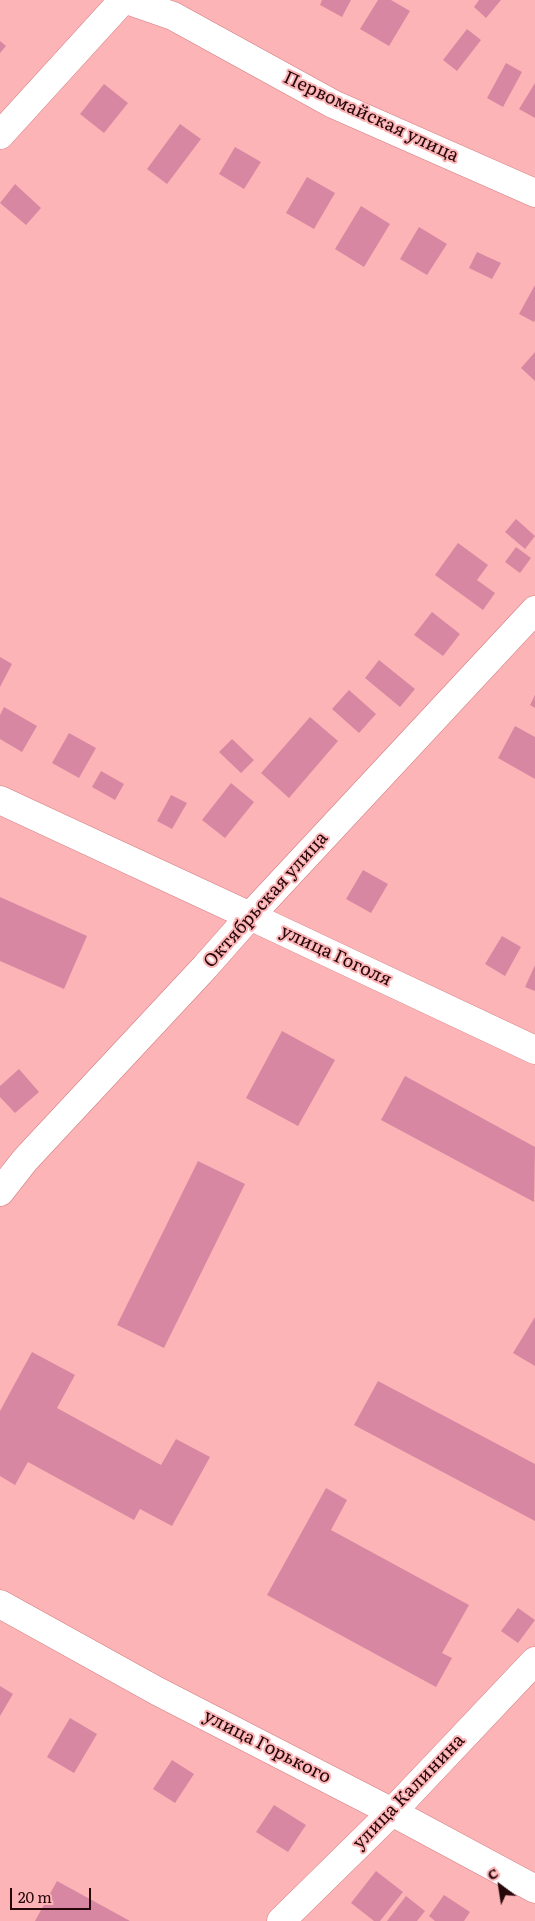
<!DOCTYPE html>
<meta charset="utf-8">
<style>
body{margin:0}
#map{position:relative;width:535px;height:1921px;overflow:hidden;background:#fcb4b6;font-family:Literata,serif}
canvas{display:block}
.north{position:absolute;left:475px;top:1861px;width:50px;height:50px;-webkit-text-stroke:4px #fcb4b6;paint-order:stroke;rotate:329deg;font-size:14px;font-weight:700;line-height:20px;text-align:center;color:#26070a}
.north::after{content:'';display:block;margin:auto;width:18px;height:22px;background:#26070a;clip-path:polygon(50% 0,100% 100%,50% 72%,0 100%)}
.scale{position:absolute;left:10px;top:1888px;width:81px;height:22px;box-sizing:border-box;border:2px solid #26070a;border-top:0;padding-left:6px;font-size:15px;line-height:18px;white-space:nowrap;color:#26070a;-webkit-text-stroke:4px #fcb4b6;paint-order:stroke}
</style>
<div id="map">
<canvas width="535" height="1921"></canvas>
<div class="north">С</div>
<div class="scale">20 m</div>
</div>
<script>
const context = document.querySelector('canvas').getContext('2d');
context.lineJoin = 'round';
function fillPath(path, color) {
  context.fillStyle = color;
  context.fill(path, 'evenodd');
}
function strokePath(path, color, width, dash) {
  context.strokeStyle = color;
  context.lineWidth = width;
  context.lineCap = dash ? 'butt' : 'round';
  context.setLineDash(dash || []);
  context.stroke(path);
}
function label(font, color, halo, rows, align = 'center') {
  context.font = font + ' Literata,serif';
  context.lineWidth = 4;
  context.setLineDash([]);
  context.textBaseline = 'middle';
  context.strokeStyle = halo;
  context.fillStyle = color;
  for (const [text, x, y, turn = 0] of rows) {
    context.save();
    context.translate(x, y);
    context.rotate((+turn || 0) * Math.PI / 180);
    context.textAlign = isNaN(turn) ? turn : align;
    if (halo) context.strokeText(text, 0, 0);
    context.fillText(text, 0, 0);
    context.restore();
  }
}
fillPath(new Path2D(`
 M 322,0 L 351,0 L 342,17 L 320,5 Z
 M 378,0 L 391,0 L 410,11 L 389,46 L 360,29 Z
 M 479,0 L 501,0 L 486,18 L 474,7 Z
 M 467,29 L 481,40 L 457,71 L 443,60 Z
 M 0,41 L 6,46 L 0,53 Z
 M 506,63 L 522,72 L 503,107 L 487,98 Z
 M 535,83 L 535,118 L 519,109 Z
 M 104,84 L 128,103 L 104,133 L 80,114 Z
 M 180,124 L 201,139 L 167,184 L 147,169 Z
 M 235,147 L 261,162 L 244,189 L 219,174 Z
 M 307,177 L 335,193 L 314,229 L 286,213 Z
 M 15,184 L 41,208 L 26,225 L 0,203 Z
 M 361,206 L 390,224 L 364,267 L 335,249 Z
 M 419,227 L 447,244 L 427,275 L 400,259 Z
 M 477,252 L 501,263 L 492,279 L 469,268 Z
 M 535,285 L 535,320 L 534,322 L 519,314 Z
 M 535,352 L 535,381 L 521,368 Z
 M 516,519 L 535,536 L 525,549 L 505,532 Z
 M 458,543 L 488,565 L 477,580 L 495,593 L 483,610 L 435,575 Z
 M 516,547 L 531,558 L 520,573 L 505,562 Z
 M 432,612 L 460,634 L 443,656 L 414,635 Z
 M 0,657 L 12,664 L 0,687 Z
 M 379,660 L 415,689 L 400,707 L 365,678 Z
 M 349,690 L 376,714 L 359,733 L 332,709 Z
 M 535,695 L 535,708 L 530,705 Z
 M 4,707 L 37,726 L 22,752 L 0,739 L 0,715 Z
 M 310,717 L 338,741 L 289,798 L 261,773 Z
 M 515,726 L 535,737 L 535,779 L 498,758 Z
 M 69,733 L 96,748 L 79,778 L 52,763 Z
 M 232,739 L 254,760 L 241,773 L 219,752 Z
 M 101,771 L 124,784 L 115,800 L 92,787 Z
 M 231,783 L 254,802 L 225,838 L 202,820 Z
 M 171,795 L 187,803 L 172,829 L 157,821 Z
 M 363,870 L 388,884 L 371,913 L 346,899 Z
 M 0,897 L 87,936 L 64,989 L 0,961 Z
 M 502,936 L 521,947 L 505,976 L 485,964 Z
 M 535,965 L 535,991 L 525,987 Z
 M 282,1031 L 335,1060 L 298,1126 L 246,1098 Z
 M 19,1069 L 39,1092 L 15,1113 L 0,1097 L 0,1086 Z
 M 405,1076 L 535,1147 L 534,1202 L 381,1120 Z
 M 198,1161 L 245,1184 L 164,1348 L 117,1325 Z
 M 535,1317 L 535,1366 L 513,1353 Z
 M 32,1352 L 75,1375 L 57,1408 L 161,1465 L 176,1439 L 210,1457 L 172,1526 L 140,1509 L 134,1520 L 28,1462 L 15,1485 L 0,1476 L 0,1411 Z
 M 378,1381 L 535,1464 L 535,1521 L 354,1425 Z
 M 326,1488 L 347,1500 L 331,1530 L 469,1605 L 442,1653 L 452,1658 L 436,1687 L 267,1595 Z
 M 518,1608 L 535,1620 L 518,1643 L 501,1631 Z
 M 0,1686 L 13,1694 L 0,1716 Z
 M 70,1718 L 97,1734 L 74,1773 L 47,1757 Z
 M 172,1760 L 194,1774 L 175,1803 L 153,1789 Z
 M 274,1805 L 306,1825 L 288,1852 L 256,1832 Z
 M 376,1871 L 403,1892 L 380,1921 L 374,1921 L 351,1903 Z
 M 57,1881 L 130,1921 L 35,1921 Z
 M 444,1895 L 470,1912 L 464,1921 L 435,1921 L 429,1916 Z
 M 406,1896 L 425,1911 L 417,1921 L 387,1921 Z`), '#d887a3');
const street = new Path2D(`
 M 127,0 L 173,16 L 333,104 L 535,193
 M 535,610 L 250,916 L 535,1050
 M 281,1921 L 392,1812 L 535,1661`);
const secondary = new Path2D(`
 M 0,135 L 123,0
 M 0,800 L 250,916 L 205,967 L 25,1160 L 0,1192
 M 0,1604 L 157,1691 L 392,1812 L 535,1889`);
strokePath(street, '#d27e82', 29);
strokePath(secondary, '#d27e82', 29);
strokePath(street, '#fff', 28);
strokePath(secondary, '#fff', 28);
label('18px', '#26070a', '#fcb4b6', [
 ["Первомайская улица",371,117,25],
 ["Октябрьская улица",266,900,-48],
 ["улица Гоголя",336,956,25],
 ["улица Горького",267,1747,27],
 ["улица Калинина",409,1792,-46]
]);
</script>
